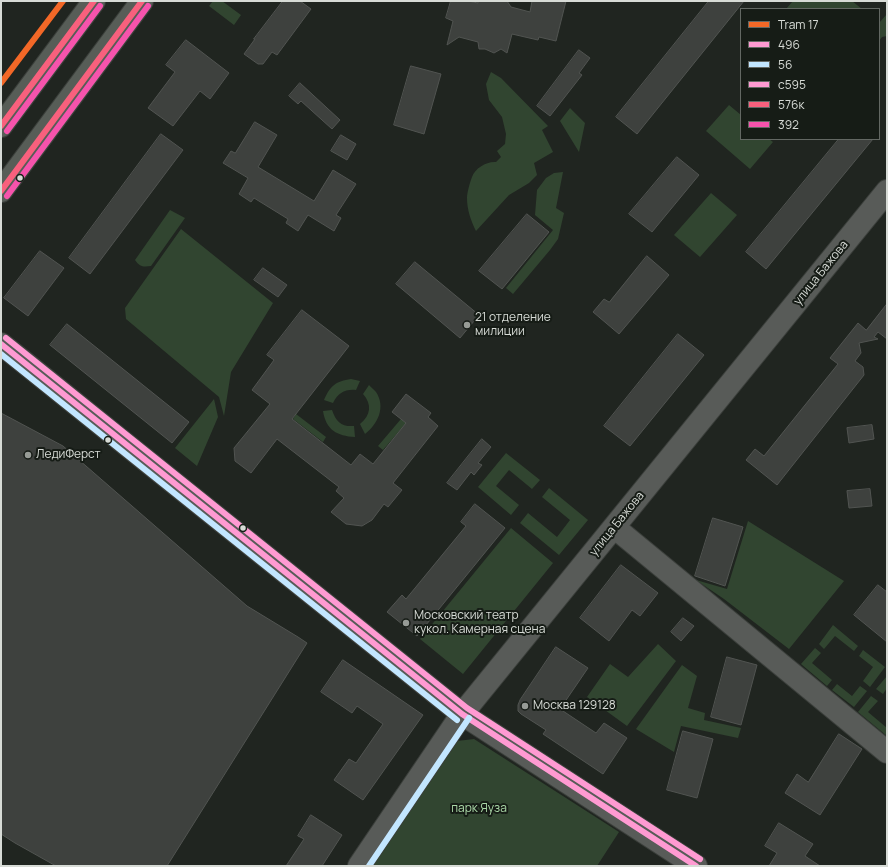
<!DOCTYPE html>
<meta charset="utf-8">
<style>
body{margin:0}
#map{position:relative;width:888px;height:867px;overflow:hidden;background:#202520;font-family:Manrope,sans-serif}
canvas{display:block}
.frame{position:absolute;inset:0;border:2px solid #d7dbd6;pointer-events:none}
.legend{position:absolute;left:740px;top:8px;width:140px;height:132px;box-sizing:border-box;background:#161c16;border:1px solid #636863;margin:0;padding:5px 7px;list-style:none;font-size:12px;color:#d7dbd6}
.legend li{display:flex;align-items:center;gap:8px;height:20px}
.legend b{width:20px;border:1px solid #636863}
</style>
<div id="map">
<canvas width="888" height="867"></canvas>
<div class="frame"></div>
<ul class="legend">
<li><b style="height:5px;background:#f36827"></b>Tram 17</li>
<li><b style="height:5px;background:#ff9ad2"></b>496</li>
<li><b style="height:5px;background:#c2e6ff"></b>56</li>
<li><b style="height:5px;background:#ff9ad2"></b>с595</li>
<li><b style="height:5px;background:#f8607d"></b>576к</li>
<li><b style="height:5px;background:#f653ac"></b>392</li>
</ul>
</div>
<script>
const context = document.querySelector('canvas').getContext('2d');
context.lineJoin = 'round';
function fillPath(path, color) {
  context.fillStyle = color;
  context.fill(path, 'evenodd');
}
function strokePath(path, color, width, dash) {
  context.strokeStyle = color;
  context.lineWidth = width;
  context.lineCap = dash ? 'butt' : 'round';
  context.setLineDash(dash || []);
  context.stroke(path);
}
function label(font, color, halo, rows, align = 'center') {
  context.font = font + ' Manrope,sans-serif';
  context.lineWidth = 4;
  context.setLineDash([]);
  context.textBaseline = 'middle';
  context.strokeStyle = halo;
  context.fillStyle = color;
  for (const [text, x, y, turn = 0] of rows) {
    context.save();
    context.translate(x, y);
    context.rotate((+turn || 0) * Math.PI / 180);
    context.textAlign = isNaN(turn) ? turn : align;
    if (halo) context.strokeText(text, 0, 0);
    context.fillText(text, 0, 0);
    context.restore();
  }
}
fillPath(new Path2D(`
 M 213,1 L 222,1 L 241,15 L 234,25 L 209,6 Z
 M 793,1 L 852,1 L 862,9 L 786,9 Z
 M 887,14 L 887,36 L 882,37 L 879,41 L 879,23 Z
 M 491,72 L 501,78 L 548,126 L 542,130 L 553,152 L 534,163 L 537,175 L 529,183 L 509,195 L 476,231 C 471,221 467,210 467,198 C 467,193 470,182 472,177 C 475,168 487,161 496,162 L 501,157 L 497,151 L 505,144 L 506,134 L 502,117 L 489,100 L 486,84 Z
 M 729,105 L 741,115 L 741,139 L 769,139 L 773,142 L 750,169 L 706,131 Z
 M 570,108 L 585,123 L 579,152 L 560,121 Z
 M 563,172 L 556,208 L 564,213 L 558,239 L 550,250 L 513,294 L 506,288 L 553,230 L 535,215 L 537,190 L 546,178 L 554,173 Z
 M 711,193 L 737,215 L 700,257 L 674,235 Z
 M 170,210 L 185,218 L 151,266 C 143,267 140,267 135,260 Z
 M 181,229 L 273,303 L 231,372 L 224,416 L 219,397 L 126,319 L 125,308 Z
 M 351,379 L 360,381 L 356,390 C 345,389 338,393 333,403 L 324,400 C 330,386 336,381 351,379 Z
 M 369,385 C 371,387 374,390 376,392 C 386,407 378,424 365,434 L 360,424 C 371,415 372,404 363,394 Z
 M 214,399 L 218,417 L 197,466 L 175,448 Z
 M 332,410 C 336,422 342,427 354,426 L 355,437 C 337,436 326,430 323,411 Z
 M 296,414 L 326,437 L 323,442 L 293,419 Z
 M 401,419 L 406,423 L 383,450 L 378,446 Z
 M 506,453 L 540,480 L 532,489 L 509,470 L 496,486 L 519,505 L 511,515 L 478,487 Z
 M 549,488 L 588,520 L 559,555 L 520,523 L 528,513 L 557,537 L 570,520 L 542,497 Z
 M 748,521 L 844,581 L 789,649 L 724,599 L 696,580 L 727,589 Z
 M 511,528 L 553,563 L 463,674 L 420,639 Z
 M 833,625 L 858,646 L 854,651 L 835,636 L 824,649 L 819,644 Z
 M 658,644 L 676,661 L 627,726 L 587,697 L 610,664 L 628,677 Z
 M 815,648 L 821,653 L 812,663 L 832,680 L 827,686 L 801,664 Z
 M 863,650 L 885,667 L 870,687 L 863,681 L 873,667 L 859,656 Z
 M 682,665 L 697,676 L 688,708 L 705,713 L 704,720 L 741,728 L 738,738 L 681,726 L 674,752 L 636,729 Z
 M 887,676 L 887,688 L 883,694 L 876,689 Z
 M 837,684 L 852,696 L 860,686 L 867,691 L 854,707 L 832,690 Z
 M 871,696 L 878,701 L 868,712 L 887,728 L 887,736 L 858,712 Z
 M 474,739 L 619,832 L 597,866 L 372,866 L 457,741 Z`), '#314530');
const building = new Path2D(`
 M 283,1 L 300,1 L 311,9 L 277,55 L 272,52 L 263,64 L 258,64 L 244,54 L 255,39 L 254,39 Z
 M 451,1 L 468,1 L 478,3 L 478,1 L 507,1 L 511,7 L 530,12 L 532,1 L 566,1 L 556,41 L 539,37 L 538,40 L 512,34 L 507,53 L 501,49 L 494,53 L 485,49 L 479,49 L 478,42 L 459,37 L 447,45 L 453,21 L 446,18 Z
 M 709,1 L 744,1 L 637,134 L 616,117 Z
 M 186,40 L 229,73 L 210,99 L 200,91 L 173,126 L 148,108 L 175,72 L 166,65 Z
 M 579,50 L 590,58 L 579,73 L 582,75 L 550,116 L 537,106 Z
 M 411,66 L 441,74 L 424,134 L 394,125 Z
 M 300,83 L 340,120 L 332,129 L 301,101 L 298,104 L 289,96 Z
 M 255,122 L 277,135 L 258,167 L 314,201 L 333,170 L 356,184 L 336,215 L 341,218 L 334,231 L 308,215 L 298,231 L 286,223 L 288,219 L 254,198 L 251,202 L 239,194 L 248,178 L 223,163 L 231,151 L 235,153 Z
 M 161,134 L 183,150 L 90,274 L 69,258 Z
 M 341,135 L 356,144 L 347,160 L 331,151 Z
 M 839,139 L 873,139 L 766,269 L 746,252 Z
 M 677,157 L 699,175 L 652,232 L 629,214 Z
 M 527,214 L 549,232 L 502,289 L 479,271 Z
 M 40,251 L 64,268 L 28,316 L 4,298 Z
 M 647,256 L 669,275 L 619,334 L 593,312 L 604,299 L 609,302 Z
 M 415,262 L 479,315 L 460,338 L 396,284 Z
 M 263,268 L 287,285 L 278,297 L 254,280 Z
 M 887,304 L 887,339 L 878,332 L 874,337 L 878,339 L 859,343 L 861,353 L 855,361 L 863,367 L 864,375 L 777,485 L 746,460 L 755,449 L 764,456 L 838,364 L 830,358 L 858,323 L 866,330 Z
 M 302,310 L 349,346 L 292,419 L 351,465 L 360,454 L 373,464 L 406,423 L 392,412 L 406,394 L 431,413 L 428,417 L 438,426 L 393,483 L 402,490 L 388,507 L 384,504 L 372,520 L 362,526 L 346,524 L 331,512 L 344,498 L 336,491 L 339,487 L 277,439 L 251,473 L 235,461 L 234,448 L 270,404 L 252,390 L 274,360 L 267,355 Z
 M 67,324 L 189,422 L 172,443 L 50,345 Z
 M 678,334 L 704,355 L 630,446 L 604,426 Z
 M 1,413 L 63,446 L 247,606 L 298,637 L 307,643 L 167,866 L 56,866 L 15,843 L 1,834 Z
 M 872,425 L 874,439 L 849,443 L 847,428 Z
 M 482,439 L 491,447 L 478,463 L 482,465 L 474,475 L 471,472 L 457,490 L 447,483 Z
 M 870,489 L 872,506 L 849,508 L 847,491 Z
 M 475,504 L 505,528 L 417,636 L 387,612 L 402,595 L 406,599 L 466,526 L 461,522 Z
 M 713,518 L 743,527 L 725,586 L 695,576 Z
 M 621,565 L 658,593 L 640,616 L 632,610 L 609,641 L 580,618 Z
 M 878,585 L 887,592 L 887,642 L 854,615 Z
 M 683,618 L 694,626 L 681,641 L 671,632 Z
 M 556,647 L 588,668 L 560,709 L 596,733 L 604,723 L 627,738 L 603,774 L 543,734 L 546,730 L 521,714 L 518,711 L 518,705 L 520,700 Z
 M 727,657 L 757,665 L 741,725 L 711,717 Z
 M 343,660 L 423,715 L 363,800 L 334,780 L 349,759 L 356,763 L 383,724 L 357,706 L 352,713 L 321,692 Z
 M 683,731 L 713,739 L 697,798 L 667,790 Z
 M 839,734 L 862,749 L 820,815 L 785,793 L 797,774 L 808,782 Z
 M 311,815 L 342,835 L 322,866 L 286,866 L 304,839 L 298,836 Z
 M 779,823 L 813,844 L 805,856 L 820,866 L 769,866 L 777,853 L 765,846 Z`);
fillPath(building, '#3e413e');
strokePath(building, '#515451', 1);
const minor = new Path2D(`
 M 1,344 L 25,363 L 118,438 L 462,714 L 696,866
 M 614,527 L 887,752
 M 359,866 L 462,714 L 887,191`);
const major = new Path2D(`
 M 1,126 L 94,1
 M 1,191 L 142,1`);
strokePath(minor, '#3b3f3b', 24);
strokePath(major, '#3b3f3b', 24);
strokePath(minor, '#585b58', 22);
strokePath(major, '#575d57', 22);
strokePath(new Path2D(`
 M 1,344 L 462,714 L 696,866`), '#ff9ad2', 6);
strokePath(new Path2D(`
 M 1,354 L 457,720
 M 369,866 L 469,718`), '#c2e6ff', 6);
strokePath(new Path2D(`
 M 6,338 L 467,708 L 700,859`), '#ff9ad2', 6);
strokePath(new Path2D(`
 M 1,126 L 94,1
 M 1,191 L 142,1`), '#f8607d', 6);
strokePath(new Path2D(`
 M 7,131 L 100,6
 M 7,196 L 148,6`), '#f653ac', 6);
strokePath(new Path2D(`
 M 1,83 L 63,1`), '#f36827', 6);
for (const [x, y, r, color] of [
 [20,178,3.5,"#d7dbd6"],
 [467,325,4,"#979b96"],
 [108,440,3.5,"#d7dbd6"],
 [28,455,4,"#979b96"],
 [243,528,3.5,"#d7dbd6"],
 [406,623,4,"#979b96"],
 [525,706,4,"#979b96"]
]) {
  const dot = new Path2D();
  dot.arc(x, y, r, 0, 2 * Math.PI);
  context.fillStyle = color;
  context.fill(dot);
  strokePath(dot, '#161c16', 1.5);
}
label('12px', '#d7dbd6', '#161c16', [
 ["улица Бажова",821,273,-51],
 ["улица Бажова",617,524,-51]
]);
label('12px', '#d7dbd6', '#161c16', [
 ["21 отделение",475,318],
 ["милиции",475,332],
 ["ЛедиФерст",36,455],
 ["Московский театр",414,616],
 ["кукол. Камерная сцена",414,630],
 ["Москва 129128",533,706]
], 'left');
label('12px', '#aad7a7', '#161c16', [
 ["парк Яуза",479,809]
]);
</script>
